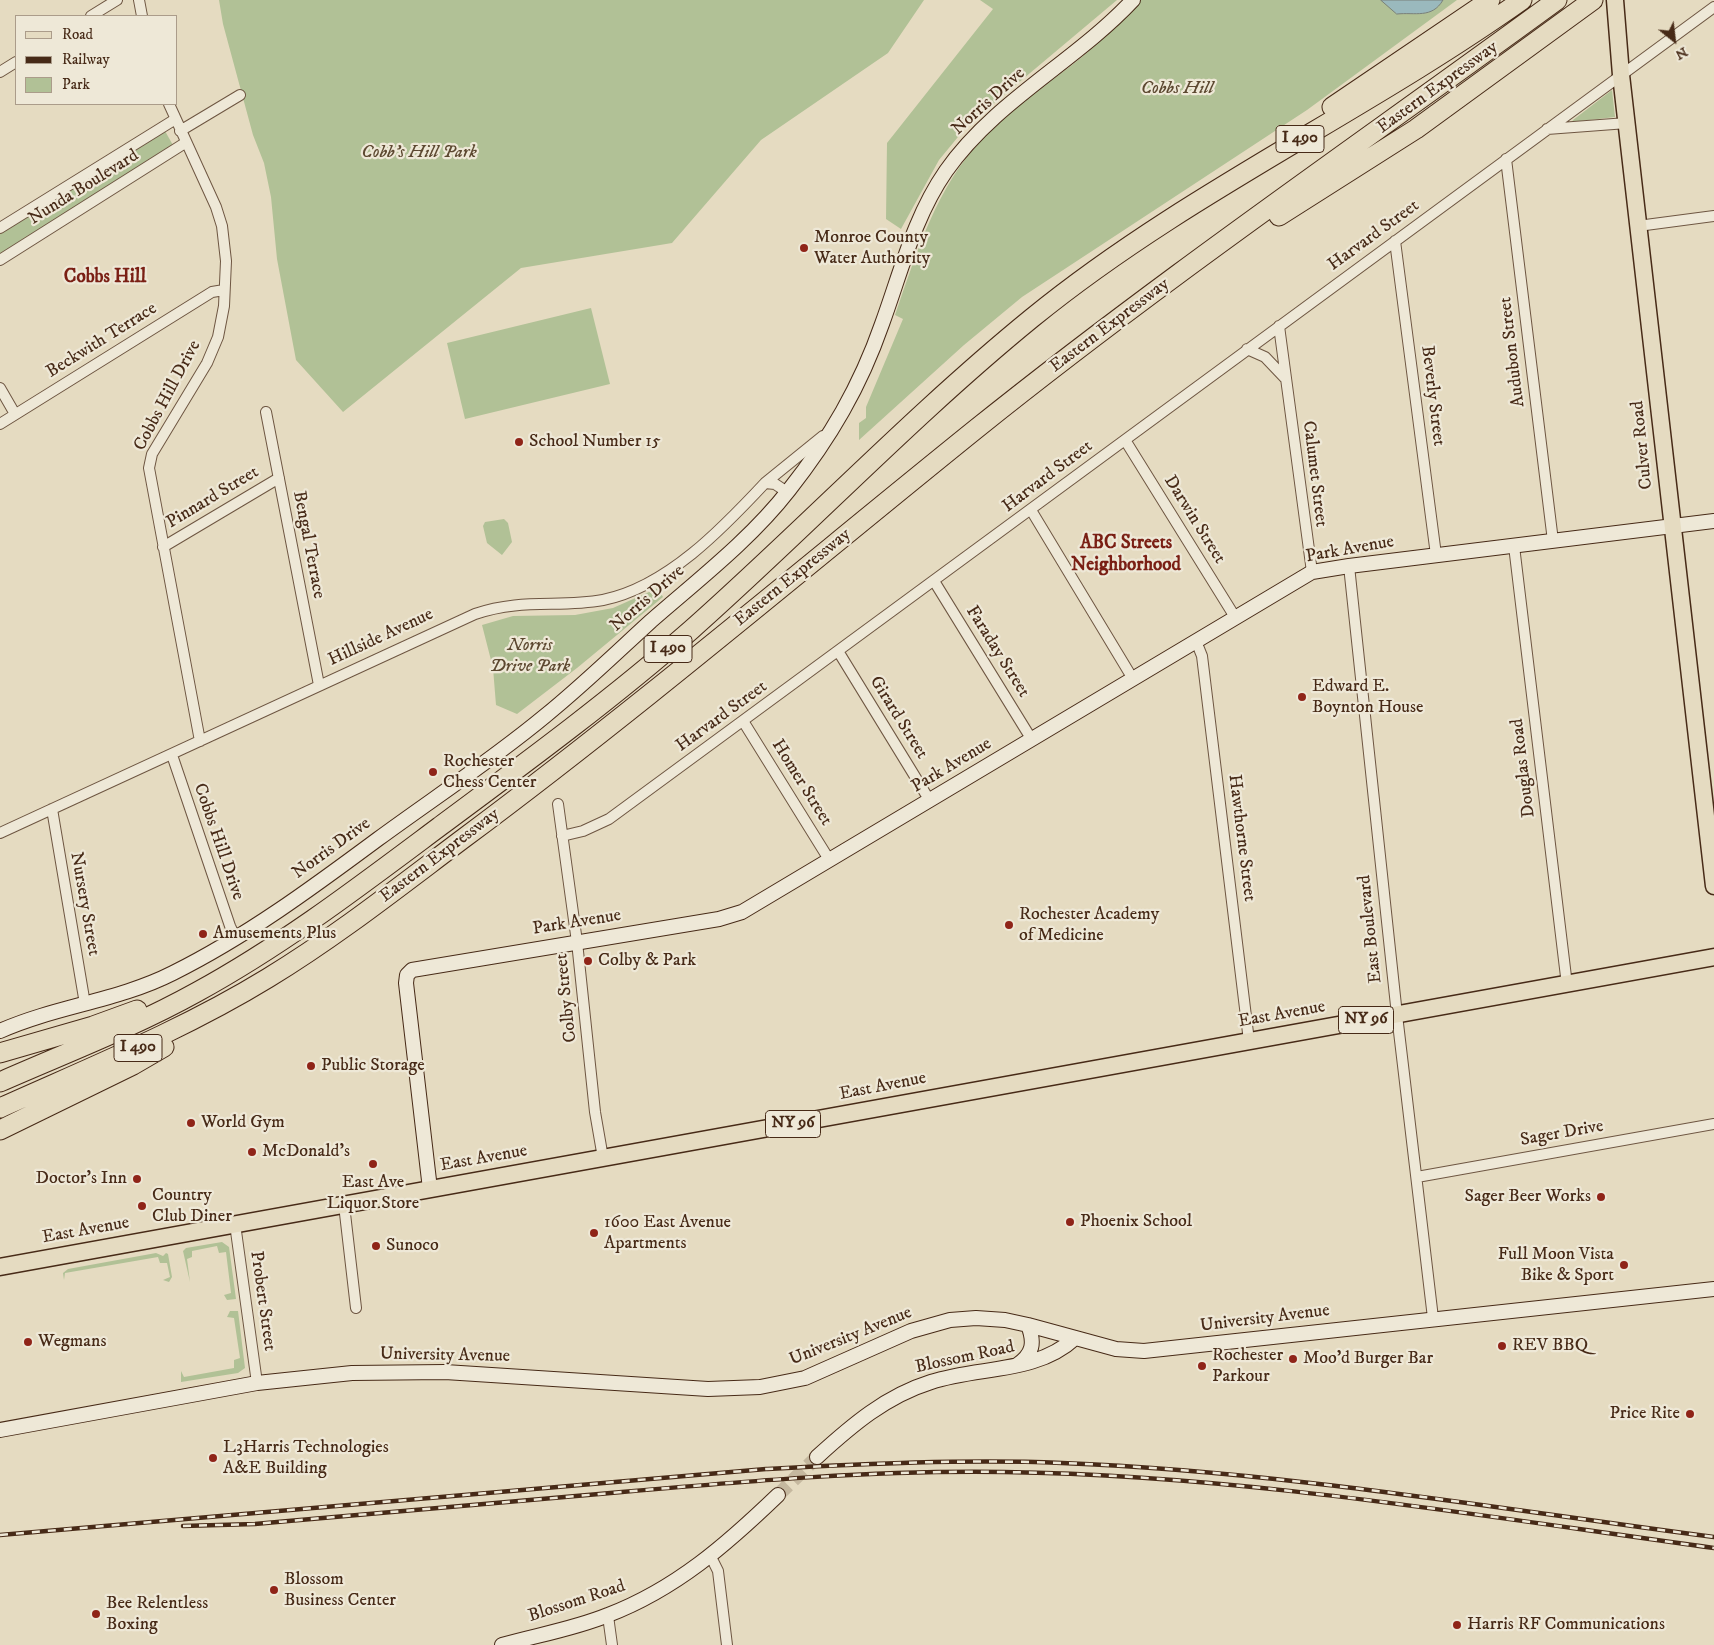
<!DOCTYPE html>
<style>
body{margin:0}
#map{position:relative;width:1714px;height:1645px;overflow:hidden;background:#e5dbc1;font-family:"IM FELL DW Pica",serif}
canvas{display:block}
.legend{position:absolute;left:15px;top:15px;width:162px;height:90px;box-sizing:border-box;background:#eee8d7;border:1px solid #ab9c8a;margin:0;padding:6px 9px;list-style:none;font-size:15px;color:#472a17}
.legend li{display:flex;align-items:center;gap:10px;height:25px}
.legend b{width:25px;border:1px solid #ab9c8a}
.north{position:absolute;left:1649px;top:15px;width:50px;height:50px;-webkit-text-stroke:4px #eee8d7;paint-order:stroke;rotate:151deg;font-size:14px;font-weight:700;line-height:20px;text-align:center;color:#472a17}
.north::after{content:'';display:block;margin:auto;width:18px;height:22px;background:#472a17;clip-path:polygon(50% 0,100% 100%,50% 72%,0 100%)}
</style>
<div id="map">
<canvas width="1714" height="1645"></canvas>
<ul class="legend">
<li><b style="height:6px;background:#e5dbc1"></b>Road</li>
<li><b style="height:6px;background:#472a17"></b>Railway</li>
<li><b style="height:14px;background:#b1c196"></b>Park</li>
</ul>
<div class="north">N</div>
</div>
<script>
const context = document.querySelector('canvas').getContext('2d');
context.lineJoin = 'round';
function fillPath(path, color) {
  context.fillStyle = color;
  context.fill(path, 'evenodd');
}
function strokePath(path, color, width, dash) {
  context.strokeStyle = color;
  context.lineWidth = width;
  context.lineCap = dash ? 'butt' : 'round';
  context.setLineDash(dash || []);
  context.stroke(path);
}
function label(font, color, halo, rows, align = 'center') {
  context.font = font + ' "IM FELL DW Pica",serif';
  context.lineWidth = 4.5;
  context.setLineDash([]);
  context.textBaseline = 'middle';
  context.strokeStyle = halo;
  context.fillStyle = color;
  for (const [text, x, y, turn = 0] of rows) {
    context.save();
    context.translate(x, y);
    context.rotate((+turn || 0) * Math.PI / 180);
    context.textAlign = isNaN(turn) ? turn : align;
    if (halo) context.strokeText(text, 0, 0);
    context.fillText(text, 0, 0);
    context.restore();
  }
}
fillPath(new Path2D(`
 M 219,0 L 924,0 L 888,53 L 761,140 L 672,243 L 521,268 L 343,412 L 296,360 L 277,259 L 271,197 L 264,163 L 253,135 L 223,24 Z
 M 980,0 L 1117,0 L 967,126 L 939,160 L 901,229 L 886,219 L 887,143 L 993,9 Z
 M 1141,0 L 1457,0 L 1307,110 L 1022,297 L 964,345 L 859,440 L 859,423 L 866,418 L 866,407 L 903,319 L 895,315 C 917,252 936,187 984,137 C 1010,110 1042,88 1072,65 C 1096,46 1120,23 1141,0 Z
 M 1612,90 L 1615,117 L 1572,122 L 1573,120 Z
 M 165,131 L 174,147 L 0,256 L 0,234 Z
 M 591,308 L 610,384 L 465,419 L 447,343 Z
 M 504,519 L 508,523 L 512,542 L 502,555 L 487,543 L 483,526 L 485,522 Z
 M 658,588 L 663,597 L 577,668 L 517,714 L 496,705 L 493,668 L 482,625 L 513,616 L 575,615 L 613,608 Z
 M 222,1242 L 229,1247 L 236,1299 L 227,1300 L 224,1295 L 231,1293 L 226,1252 L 219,1253 L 217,1246 L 192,1251 L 192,1257 L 187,1259 L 190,1282 L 183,1251 L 186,1248 Z
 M 156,1253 L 163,1256 L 166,1253 L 168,1254 L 172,1277 L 169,1282 L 163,1280 L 170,1277 L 167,1263 L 160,1263 L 158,1257 L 65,1273 L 64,1280 L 63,1273 L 68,1269 Z
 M 230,1311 L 238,1311 L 245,1368 L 238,1373 L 181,1382 L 181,1371 L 184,1377 L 234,1368 L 234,1360 L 240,1358 L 234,1318 L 227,1317 Z`), '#b1c196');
const water = new Path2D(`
 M 1381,0 L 1443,0 C 1432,19 1415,12 1397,14 Z`);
fillPath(water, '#9ab9bd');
strokePath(water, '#79807b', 1);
strokePath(new Path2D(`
 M 778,1495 L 817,1457`), '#c5b89f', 14, [14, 7]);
const street = new Path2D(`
 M 139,0 L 142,16
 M 91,16 L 117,0
 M 0,72 L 16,62
 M 169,104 L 216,207 L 222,226 L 226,261 L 224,306 L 218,337 L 207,363 L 152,454 L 149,468 L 200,741
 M 1547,129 L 1627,123
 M 180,131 L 240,95
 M 1506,159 L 1553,541
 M 1638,226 L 1714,216
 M 0,228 L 174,120
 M 1395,241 L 1436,555
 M 0,260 L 185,143
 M 1279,326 L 1312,572
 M 1247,349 L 1265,357 L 1285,378
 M 0,388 L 15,414
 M 266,412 L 319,685
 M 0,424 L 212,292 L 224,290
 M 1125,440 L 1235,617
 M 765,483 L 823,436
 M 1031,510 L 1133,679
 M 1514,546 L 1567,985
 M 163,547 L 279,478
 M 1349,566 L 1397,1015 L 1433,1318
 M 934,581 L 1032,740
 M 1196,641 L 1202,656 L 1249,1041
 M 838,651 L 930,801
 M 743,721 L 830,861
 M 172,755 L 230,926 L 236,939
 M 558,804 L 577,942 L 595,1112 L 603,1158
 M 52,809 L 85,1004
 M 0,833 L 475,614 C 522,598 559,608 603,600 C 667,587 723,528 765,483 L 775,484 L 787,492
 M 562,836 L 583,831 L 609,819 L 1714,7
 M 1417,1177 L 1714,1124
 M 344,1205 L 356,1308
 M 235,1224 L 257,1383
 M 711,1557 L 718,1571 L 727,1645
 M 608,1616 L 612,1645`);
const secondary = new Path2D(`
 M 0,1031 C 56,1006 118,1001 173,973 C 247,936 312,888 378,839 C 434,798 492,760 545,716 C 582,686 616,653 651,621 C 698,580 751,539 789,490 C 830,438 860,387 882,324 C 901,272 914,217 946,171 C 995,101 1075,62 1133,0
 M 430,1189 L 406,983 L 407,975 L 412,970 L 719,919 L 742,912 L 1312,572 L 1349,566 L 1714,521
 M 1017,1365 C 1033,1354 1035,1343 1028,1325
 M 0,1430 L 257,1383 L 352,1373 L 445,1372 L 708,1389 L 760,1387 L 805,1378 L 911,1331 L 950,1320 L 976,1318 L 1005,1320 L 1028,1325 L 1116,1349 L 1144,1351 L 1714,1289
 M 817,1457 C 852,1425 886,1396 931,1382 C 979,1366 1036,1374 1075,1338
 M 502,1645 C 537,1635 574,1629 608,1615 C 676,1589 727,1544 778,1495`);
const primary = new Path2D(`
 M 1615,0 L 1621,75 L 1714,886
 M 0,1267 L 1714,957`);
const highway = new Path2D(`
 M 1332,107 L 1490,0
 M 1279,216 L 1416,129 L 1593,0
 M 0,1053 L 93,1026 L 137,1010
 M 0,1082 C 66,1053 134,1027 197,992 C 283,945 360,886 439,827 C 524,764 611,700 691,630 C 806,528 913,415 1032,318 C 1184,194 1363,113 1522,0
 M 0,1108 C 91,1067 183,1030 268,978 C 337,936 400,886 464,838 C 640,707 806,566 976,429 C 1164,278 1363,142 1557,0
 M 0,1130 L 133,1065 L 164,1047`);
strokePath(street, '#6e5642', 12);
strokePath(secondary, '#472a17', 16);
strokePath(primary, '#472a17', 19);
strokePath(highway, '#472a17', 21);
strokePath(street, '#eee8d7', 10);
strokePath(secondary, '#eee8d7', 14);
strokePath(primary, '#e5dbc1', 16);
strokePath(highway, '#e5dbc1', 19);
const rail = new Path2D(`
 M 183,1526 L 255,1524 C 377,1513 499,1503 622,1492 C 749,1481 876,1470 1004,1472 C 1242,1475 1479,1516 1714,1548
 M 0,1535 L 766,1469 C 865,1464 963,1459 1062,1463 C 1279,1471 1499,1509 1714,1537`);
strokePath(rail, '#472a17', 4.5);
strokePath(rail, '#eee8d7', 2.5, [8]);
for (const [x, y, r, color] of [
 [804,248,5,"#8f2418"],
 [519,442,5,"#8f2418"],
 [1302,697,5,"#8f2418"],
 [433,772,5,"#8f2418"],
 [1009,925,5,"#8f2418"],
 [203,934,5,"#8f2418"],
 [588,961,5,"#8f2418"],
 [311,1066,5,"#8f2418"],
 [191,1123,5,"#8f2418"],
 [252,1152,5,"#8f2418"],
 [373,1164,5,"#8f2418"],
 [137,1179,5,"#8f2418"],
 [1601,1197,5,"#8f2418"],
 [142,1206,5,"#8f2418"],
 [1070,1222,5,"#8f2418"],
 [594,1233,5,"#8f2418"],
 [376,1246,5,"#8f2418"],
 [1624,1265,5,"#8f2418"],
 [28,1342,5,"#8f2418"],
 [1502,1346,5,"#8f2418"],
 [1293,1359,5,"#8f2418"],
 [1202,1366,5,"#8f2418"],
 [1690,1414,5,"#8f2418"],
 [213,1458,5,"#8f2418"],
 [274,1590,5,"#8f2418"],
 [96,1614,5,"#8f2418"],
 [1457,1625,5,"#8f2418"]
]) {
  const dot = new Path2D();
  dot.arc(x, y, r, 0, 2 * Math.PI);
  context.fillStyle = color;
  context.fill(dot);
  strokePath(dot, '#eee8d7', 2);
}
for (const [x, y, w] of [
 [1300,139,48],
 [668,649,48],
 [1366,1020,55],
 [138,1048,48],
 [793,1124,55]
]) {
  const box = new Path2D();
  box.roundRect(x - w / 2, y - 13.5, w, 27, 4);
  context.fillStyle = '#eee8d7';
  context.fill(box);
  strokePath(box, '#472a17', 1);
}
label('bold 16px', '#472a17', null, [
 ["I 490",1300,139],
 ["I 490",668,649],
 ["NY 96",1366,1020],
 ["I 490",138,1048],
 ["NY 96",793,1124]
]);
label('18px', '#472a17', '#eee8d7', [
 ["Eastern Expressway",1438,88,-36],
 ["Norris Drive",989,102,-42],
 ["Nunda Boulevard",84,188,-32],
 ["Harvard Street",1374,236,-36],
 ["Eastern Expressway",1110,326,-37],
 ["Beckwith Terrace",102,341,-32],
 ["Audubon Street",1513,352,-97],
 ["Cobbs Hill Drive",168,396,-62],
 ["Beverly Street",1432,396,83],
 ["Culver Road",1643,445,-96],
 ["Calumet Street",1314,474,83],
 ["Harvard Street",1048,477,-37],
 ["Pinnard Street",213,498,-31],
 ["Darwin Street",1194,520,58],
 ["Bengal Terrace",308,545,79],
 ["Park Avenue",1350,550,-10],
 ["Eastern Expressway",793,578,-39],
 ["Norris Drive",648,599,-41],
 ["Hillside Avenue",381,638,-25],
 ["Faraday Street",997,652,58],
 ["Harvard Street",722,717,-36],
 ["Girard Street",898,718,58],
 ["Park Avenue",952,766,-31],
 ["Douglas Road",1524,768,-97],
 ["Homer Street",801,783,58],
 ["Hawthorne Street",1241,838,83],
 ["Cobbs Hill Drive",218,842,71],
 ["Norris Drive",332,849,-36],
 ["Eastern Expressway",440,856,-37],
 ["Nursery Street",84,904,80],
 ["Park Avenue",577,923,-9],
 ["East Boulevard",1371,929,-96],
 ["Colby Street",567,998,-96],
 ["East Avenue",1282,1015,-10],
 ["East Avenue",883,1087,-11],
 ["Sager Drive",1562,1134,-10],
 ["East Avenue",484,1159,-10],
 ["East Avenue",86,1231,-10],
 ["Probert Street",262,1301,82],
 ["University Avenue",1265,1319,-7],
 ["University Avenue",851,1337,-22],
 ["University Avenue",445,1356,1],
 ["Blossom Road",965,1358,-12],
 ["Blossom Road",577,1602,-18]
]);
label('italic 18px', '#5c4830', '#eee8d7', [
 ["Cobbs Hill",1177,89],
 ["Cobb's Hill Park",419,153],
 ["Norris",530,646],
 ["Drive Park",530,667]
]);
label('18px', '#472a17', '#eee8d7', [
 ["Monroe County",814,238],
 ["Water Authority",814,259],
 ["School Number 15",529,442],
 ["Edward E.",1312,687],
 ["Boynton House",1312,708],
 ["Rochester",443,762],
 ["Chess Center",443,783],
 ["Rochester Academy",1019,915],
 ["of Medicine",1019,936],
 ["Amusements Plus",213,934],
 ["Colby & Park",598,961],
 ["Public Storage",321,1066],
 ["World Gym",201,1123],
 ["McDonald's",262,1152],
 ["Doctor's Inn",127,1179,"right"],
 ["East Ave",373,1183,"center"],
 ["Liquor Store",373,1204,"center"],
 ["Country",152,1196],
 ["Club Diner",152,1217],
 ["Sager Beer Works",1591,1197,"right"],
 ["Phoenix School",1080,1222],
 ["1600 East Avenue",604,1223],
 ["Apartments",604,1244],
 ["Sunoco",386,1246],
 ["Full Moon Vista",1614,1255,"right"],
 ["Bike & Sport",1614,1276,"right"],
 ["Wegmans",38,1342],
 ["REV BBQ",1512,1346],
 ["Rochester",1212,1356],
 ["Parkour",1212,1377],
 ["Moo'd Burger Bar",1303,1359],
 ["Price Rite",1680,1414,"right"],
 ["L3Harris Technologies",223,1448],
 ["A&E Building",223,1469],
 ["Blossom",284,1580],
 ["Business Center",284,1601],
 ["Bee Relentless",106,1604],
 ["Boxing",106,1625],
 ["Harris RF Communications",1467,1625]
], 'left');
label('bold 19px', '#7a1f14', '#eee8d7', [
 ["Cobbs Hill",105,278],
 ["ABC Streets",1126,544],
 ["Neighborhood",1126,566]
]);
</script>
